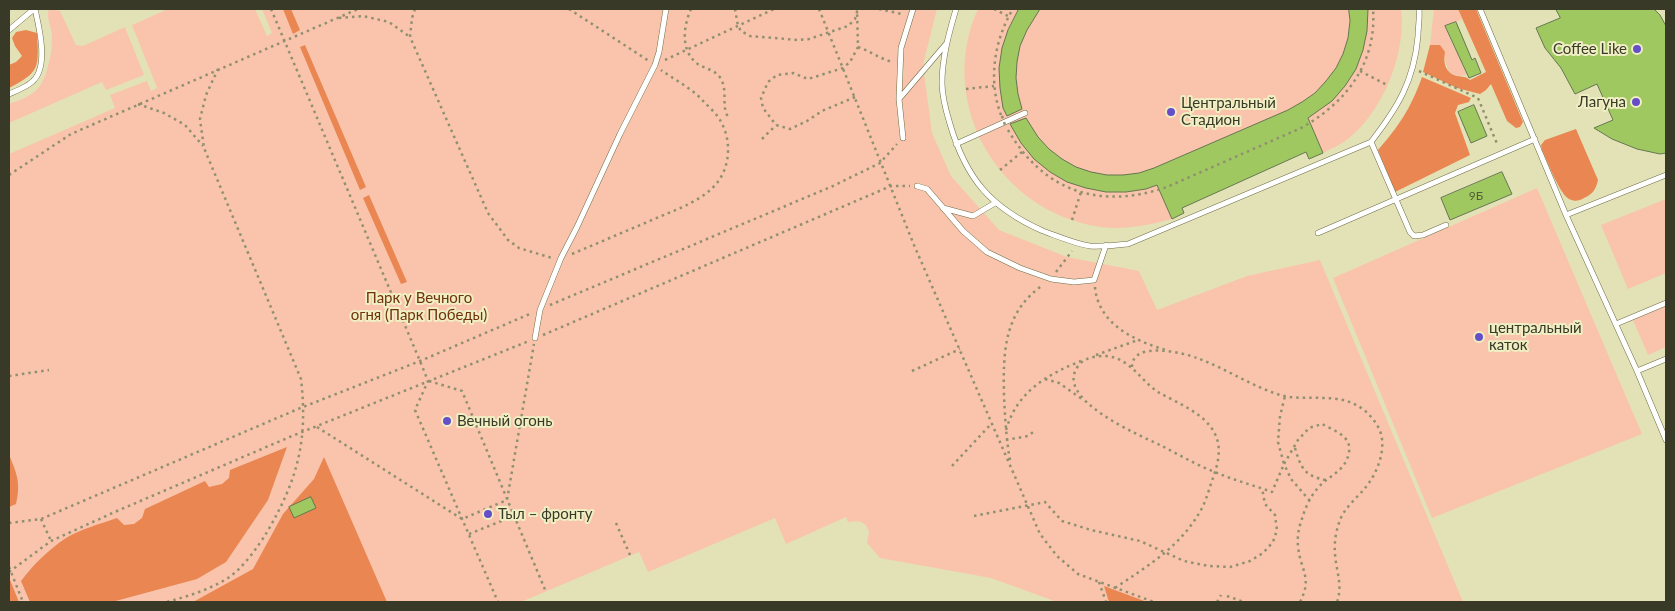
<!DOCTYPE html>
<meta charset="utf-8">
<style>
body{margin:0}
#map{position:relative;width:1675px;height:611px;overflow:hidden;background:#e3e2b7;font-family:Lato,sans-serif}
canvas{display:block}
.frame{position:absolute;inset:0;border:10px solid #393927;pointer-events:none}
</style>
<div id="map">
<canvas width="1675" height="611"></canvas>
<div class="frame"></div>
</div>
<script>
const context = document.querySelector('canvas').getContext('2d');
context.lineJoin = 'round';
function fillPath(path, color) {
  context.fillStyle = color;
  context.fill(path, 'evenodd');
}
function strokePath(path, color, width, dash) {
  context.strokeStyle = color;
  context.lineWidth = width;
  context.lineCap = dash ? 'butt' : 'round';
  context.setLineDash(dash || []);
  context.stroke(path);
}
function label(font, color, halo, rows, align = 'center') {
  context.font = font + ' Lato,sans-serif';
  context.lineWidth = 4;
  context.setLineDash([]);
  context.textBaseline = 'middle';
  context.strokeStyle = halo;
  context.fillStyle = color;
  for (const [text, x, y, turn = 0] of rows) {
    context.save();
    context.translate(x, y);
    context.rotate((+turn || 0) * Math.PI / 180);
    context.textAlign = isNaN(turn) ? turn : align;
    if (halo) context.strokeText(text, 0, 0);
    context.fillText(text, 0, 0);
    context.restore();
  }
}
fillPath(new Path2D(`
 M 49,9 L 60,11 L 76,45 L 83,46 L 125,27 L 144,75 L 106,90 L 102,82 L 9,123 L 9,104 C 32,96 42,91 48,66 C 51,56 52,46 52,35 C 51,26 46,18 49,9 Z
 M 168,9 L 255,9 L 267,36 L 272,33 L 262,9 L 937,9 L 923,65 L 932,133 L 951,176 L 999,230 L 1067,257 L 1139,271 L 1157,310 L 1247,276 L 1320,260 L 1463,602 L 1057,602 L 991,578 L 880,558 L 867,543 L 869,532 L 866,525 L 859,521 L 848,522 L 846,517 L 786,544 L 775,518 L 648,572 L 639,552 L 521,602 L 9,602 L 9,154 L 115,108 L 110,95 L 147,81 L 151,91 L 157,88 L 132,25 Z
 M 978,9 L 1401,9 C 1407,54 1381,116 1344,142 C 1338,146 1330,149 1323,153 L 1314,132 L 1164,199 L 1172,219 C 1149,225 1125,230 1101,227 C 999,213 935,103 978,9 Z
 M 1434,9 L 1458,9 L 1462,19 L 1445,27 L 1455,50 L 1460,48 L 1465,62 L 1462,64 L 1467,75 L 1458,76 L 1449,72 L 1440,46 L 1430,45 Z
 M 1537,188 L 1642,434 L 1432,518 L 1333,278 Z
 M 1666,199 L 1666,273 L 1628,289 L 1601,225 Z
 M 1666,306 L 1666,347 L 1648,355 L 1633,320 Z`), '#f9c4ab');
fillPath(new Path2D(`
 M 283,9 L 291,9 L 300,30 L 293,34 Z
 M 1458,9 L 1476,9 L 1523,122 L 1520,127 L 1516,128 L 1507,121 L 1491,84 L 1486,90 L 1480,94 L 1457,88 L 1423,72 L 1430,45 L 1440,45 L 1445,52 C 1443,62 1445,73 1457,76 C 1463,77 1465,76 1470,80 L 1486,72 Z
 M 26,30 L 37,33 C 39,68 40,72 9,88 L 9,65 L 16,62 L 22,56 L 15,46 L 12,38 L 16,32 Z
 M 305,45 L 366,187 L 360,190 L 300,47 Z
 M 1422,77 L 1471,98 L 1469,102 L 1458,105 L 1455,113 L 1470,155 L 1395,192 L 1378,150 C 1399,126 1411,108 1422,77 Z
 M 1576,129 L 1598,180 C 1596,189 1593,194 1584,198 C 1579,201 1575,202 1569,199 C 1559,193 1548,162 1542,150 L 1541,145 L 1545,140 Z
 M 369,195 L 407,282 L 401,284 L 363,198 Z
 M 287,447 L 268,500 L 226,562 L 197,579 L 112,602 L 30,602 L 21,581 C 34,564 48,550 66,538 C 81,529 100,524 117,518 L 124,525 L 134,524 L 142,518 L 145,509 L 205,481 L 209,487 L 222,484 L 229,478 L 230,470 Z
 M 9,455 C 17,473 21,484 16,504 L 9,507 Z
 M 324,457 L 387,602 L 193,602 L 253,569 L 283,514 L 314,479 Z
 M 9,580 L 10,580 L 19,602 L 9,602 Z
 M 1104,586 L 1147,602 L 1109,602 Z`), '#ea8652');
const building = new Path2D(`
 M 1019,9 L 1040,9 L 1027,30 L 1020,46 L 1017,62 L 1016,78 L 1018,94 L 1022,109 L 1007,116 L 1003,108 L 1000,88 L 999,68 L 1002,48 L 1008,30 Z
 M 1349,9 L 1368,9 L 1367,31 L 1363,50 L 1356,69 L 1345,86 L 1332,101 L 1308,118 L 1323,153 L 1309,159 L 1306,152 L 1182,208 L 1184,213 L 1172,219 L 1157,185 L 1146,189 L 1126,192 L 1106,192 L 1086,188 L 1067,182 L 1050,172 L 1034,159 L 1021,143 L 1010,124 L 1026,118 L 1038,137 L 1049,149 L 1062,159 L 1076,167 L 1091,172 L 1107,175 L 1123,175 L 1139,173 L 1154,168 L 1288,110 L 1302,102 L 1315,93 L 1326,81 L 1336,68 L 1343,54 L 1348,38 L 1350,21 Z
 M 1556,9 L 1654,9 L 1660,15 L 1666,26 L 1666,153 L 1660,154 L 1637,149 L 1612,139 L 1594,128 L 1613,120 L 1597,84 L 1575,94 L 1561,68 L 1545,48 L 1536,28 L 1560,18 Z
 M 1456,22 L 1472,60 L 1475,58 L 1481,73 L 1469,78 L 1445,26 Z
 M 1474,105 L 1487,136 L 1471,143 L 1458,112 Z
 M 1502,172 L 1512,194 L 1450,220 L 1441,198 Z
 M 311,497 L 316,508 L 294,518 L 289,507 Z`);
fillPath(building, '#a0c860');
strokePath(building, '#667652', 1);
const lane = new Path2D(`
 M 956,9 C 949,33 942,58 942,83 C 942,96 946,111 950,124 C 966,179 991,208 1043,231 C 1057,236 1076,244 1090,246 C 1102,247 1116,245 1128,244 L 1371,142 C 1398,107 1414,81 1418,36 C 1418,27 1420,18 1419,9
 M 1480,9 L 1566,215 L 1637,371 L 1666,440
 M 9,30 L 34,9
 M 9,94 C 16,91 27,87 33,81 C 49,66 39,27 35,9
 M 899,99 L 946,44
 M 903,138 L 899,99 L 901,48 L 913,9
 M 1371,142 L 1410,232 L 1414,236 L 1423,235 L 1446,225
 M 956,144 L 1025,113
 M 917,186 L 927,189 L 963,231 L 987,252 L 1020,268 L 1051,279 L 1074,282 L 1094,280 L 1106,245
 M 943,208 L 973,216 L 995,203
 M 1566,215 L 1666,175
 M 1318,233 L 1535,139
 M 1616,324 L 1666,303
 M 535,338 L 540,310 L 561,258 L 577,227 L 620,134 L 655,65 L 659,52 L 666,9
 M 1637,371 L 1666,359`);
strokePath(lane, '#6e6d46', 6);
strokePath(new Path2D(`
 M 271,9 L 420,361 L 428,381 L 415,410 L 498,602
 M 415,9 L 412,18 L 410,37 L 488,213 L 508,240 L 519,248 L 552,258
 M 569,9 L 649,61
 M 691,9 C 683,27 680,52 699,65 C 707,69 717,71 721,79 C 728,92 721,105 728,117
 M 735,9 L 738,26 L 741,31 L 750,36 L 798,40 L 809,39 L 848,26 L 855,19 L 857,12 L 862,9
 M 819,9 L 914,245 L 1040,534 L 1057,556 L 1078,574 L 1154,602
 M 879,9 L 902,14
 M 994,9 L 1008,16
 M 339,18 L 363,16 L 389,22 L 410,37
 M 858,47 C 870,51 880,59 893,62
 M 665,60 L 774,9
 M 1360,71 L 1387,85
 M 1419,71 L 1478,98 L 1498,146
 M 966,89 L 994,86
 M 855,97 L 822,111 L 807,121 L 790,129 L 776,125 L 763,108 L 761,98 L 768,82 L 777,75 L 793,73 L 808,79 L 843,68 L 850,62 L 858,47 L 857,9
 M 138,104 L 164,113 L 185,125 L 203,146
 M 1001,115 C 988,81 994,40 1013,9
 M 1008,130 C 1044,192 1100,210 1167,187 L 1301,128 C 1346,103 1377,63 1373,9
 M 762,139 L 776,125
 M 1000,170 L 1022,152
 M 9,175 L 71,134 L 358,9
 M 1072,220 L 1081,192
 M 572,254 L 685,206 C 696,200 708,194 716,184 C 730,168 732,141 721,122 C 718,115 710,108 704,102 C 693,89 675,80 661,70
 M 1056,272 L 1072,251
 M 1095,287 C 1098,324 1135,341 1166,350
 M 550,305 L 833,186 L 880,163 L 897,144
 M 543,335 L 891,186 L 910,186
 M 1096,355 L 1138,340
 M 1132,367 C 1132,341 1181,352 1197,358 C 1225,368 1251,386 1280,395 C 1305,402 1335,392 1358,406 C 1367,411 1376,421 1380,431 C 1387,449 1377,474 1365,488 C 1357,498 1345,507 1340,520 C 1336,531 1334,542 1335,554 C 1336,570 1343,586 1337,602
 M 912,371 L 960,349
 M 9,376 L 49,370
 M 1045,379 L 1059,383 L 1082,399
 M 429,381 L 462,391 L 546,592
 M 317,427 L 462,519 L 507,500 L 534,344
 M 1006,430 C 1017,392 1046,375 1081,361
 M 1006,440 L 1028,436 L 1036,430
 M 1295,448 C 1301,468 1304,476 1326,480
 M 1010,460 C 1006,438 1005,417 1004,395 C 1003,351 1004,312 1043,285
 M 952,466 L 992,423
 M 974,516 L 1045,502 L 1062,521 L 1091,530 L 1140,541 L 1184,561 L 1209,566 L 1230,567 L 1250,561 L 1263,553 L 1273,542 L 1277,530 L 1275,515 L 1265,504 L 1262,488
 M 41,519 L 51,541
 M 9,523 L 41,519 L 298,409 L 420,361 L 532,313
 M 616,523 L 630,555
 M 469,534 L 514,516
 M 9,567 L 23,602
 M 9,572 L 51,541 L 117,511 L 292,436 L 529,341
 M 1099,582 L 1106,602
 M 1115,588 C 1149,565 1180,547 1201,510 C 1206,501 1209,489 1213,478 C 1218,464 1222,448 1215,434 C 1205,413 1177,403 1158,392 C 1140,380 1130,358 1106,356 C 1097,356 1085,357 1079,365 C 1051,398 1139,435 1160,445 C 1178,454 1196,465 1215,472 C 1233,480 1253,485 1272,492 L 1284,464 L 1278,442 L 1280,416 L 1285,396
 M 1227,596 L 1244,602
 M 167,602 C 188,596 209,590 228,578 C 242,569 258,547 267,532 C 298,479 308,440 301,379 L 204,148 L 200,119 L 206,95 L 218,69
 M 1217,602 L 1221,595
 M 1300,602 C 1313,577 1300,570 1298,546 C 1297,536 1299,526 1303,516 C 1305,508 1311,496 1317,489 C 1328,475 1346,472 1349,452 C 1352,436 1333,430 1322,424 L 1309,428 L 1298,440 L 1284,464 L 1291,479 L 1310,501`), '#909071', 2.5, [2.5, 4]);
strokePath(lane, '#fff', 5);
strokePath(new Path2D(`
 M 1002,116 L 1006,128`), '#909071', 2.5, [2.5, 4]);
for (const [x, y, r, color] of [
 [1637,49,5,"#654fc8"],
 [1636,102,5,"#654fc8"],
 [1171,112,5,"#654fc8"],
 [1479,337,5,"#654fc8"],
 [447,421,5,"#654fc8"],
 [488,514,5,"#654fc8"]
]) {
  const dot = new Path2D();
  dot.arc(x, y, r, 0, 2 * Math.PI);
  context.fillStyle = color;
  context.fill(dot);
  strokePath(dot, '#f0efc4', 2);
}
label('12px', '#535d35', null, [
 ["9Б",1476,196]
]);
label('15px', '#393927', '#f0efc4', [
 ["Coffee Like",1627,49,"right"],
 ["Лагуна",1626,102,"right"],
 ["Центральный",1181,103],
 ["Стадион",1181,120],
 ["центральный",1489,328],
 ["каток",1489,345],
 ["Вечный огонь",457,421],
 ["Тыл – фронту",498,514]
], 'left');
label('15px', '#71320b', '#f0efc4', [
 ["Парк у Вечного",419,298],
 ["огня (Парк Победы)",419,315]
]);
</script>
